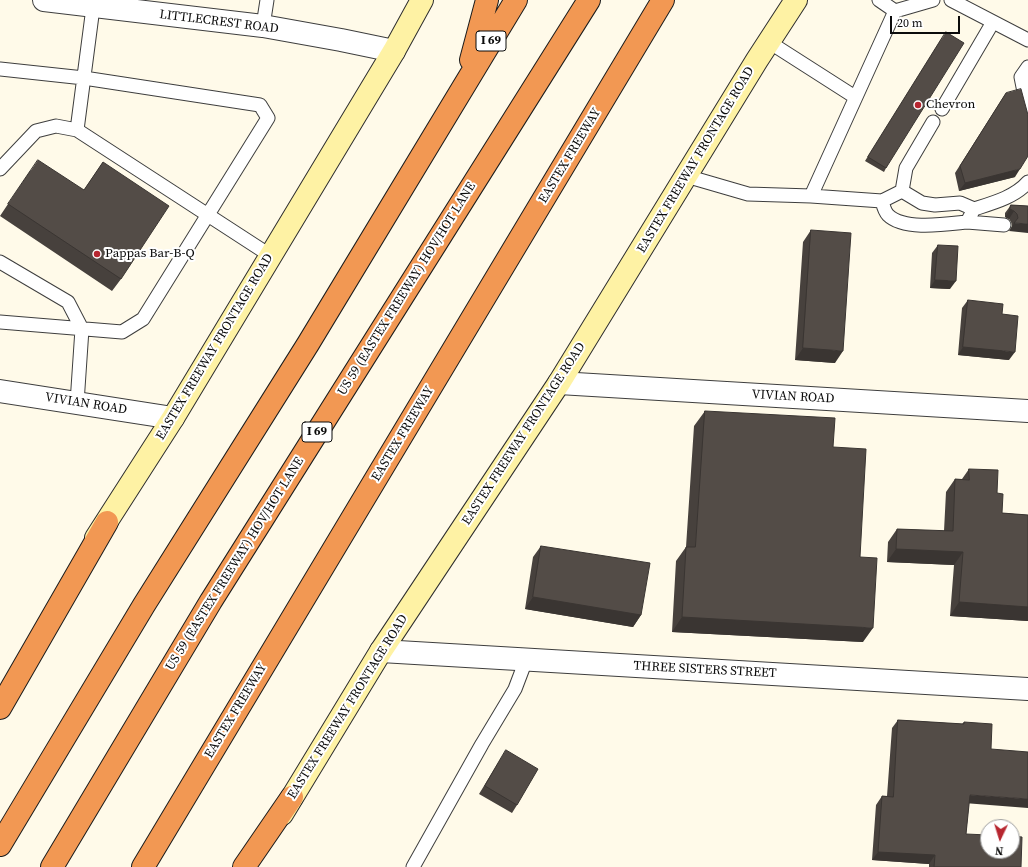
<!DOCTYPE html>
<style>
body{margin:0}
#map{position:relative;width:1028px;height:867px;overflow:hidden;background:#fffae9;font-family:"Source Serif 4",serif}
canvas{display:block}
.north{position:absolute;left:980px;top:819px;width:40px;height:40px;box-sizing:border-box;background:#fff;border:1px solid #9d9d9d;border-radius:50%;rotate:184deg;font-size:11px;font-weight:700;line-height:16px;text-align:center;color:#0b0b0b}
.north::after{content:'';display:block;margin:auto;width:14px;height:18px;background:#b72630;clip-path:polygon(50% 0,100% 100%,50% 72%,0 100%)}
.scale{position:absolute;left:890px;top:16px;width:70px;height:18px;box-sizing:border-box;border:2px solid #0b0b0b;border-top:0;padding-left:5px;font-size:12px;line-height:14px;white-space:nowrap;color:#0b0b0b;-webkit-text-stroke:3px #fff;paint-order:stroke}
</style>
<div id="map">
<canvas width="1028" height="867"></canvas>
<div class="north">N</div>
<div class="scale">20 m</div>
</div>
<script>
const context = document.querySelector('canvas').getContext('2d');
context.lineJoin = 'round';
function strokePath(path, color, width, dash) {
  context.strokeStyle = color;
  context.lineWidth = width;
  context.lineCap = dash ? 'butt' : 'round';
  context.setLineDash(dash || []);
  context.stroke(path);
}
function fillPath(path, color) {
  context.fillStyle = color;
  context.fill(path, 'evenodd');
}
function label(font, color, halo, rows, align = 'center') {
  context.font = font + ' "Source Serif 4",serif';
  context.lineWidth = 4;
  context.setLineDash([]);
  context.textBaseline = 'middle';
  context.strokeStyle = halo;
  context.fillStyle = color;
  for (const [text, x, y, turn = 0] of rows) {
    context.save();
    context.translate(x, y);
    context.rotate((+turn || 0) * Math.PI / 180);
    context.textAlign = isNaN(turn) ? turn : align;
    if (halo) context.strokeText(text, 0, 0);
    context.fillText(text, 0, 0);
    context.restore();
  }
}
const service = new Path2D(`
 M 879,0 L 895,11
 M 951,0 L 1028,40
 M 263,26 L 267,0
 M 769,42 L 855,97
 M 1028,67 L 1021,77 L 1028,112
 M 0,69 L 84,78 L 260,105 L 268,118 L 143,319 L 122,332 L 0,322
 M 942,109 L 993,22
 M 77,130 L 271,256
 M 0,169 L 36,131 L 56,126 L 77,130 L 94,0
 M 686,176 L 748,194 L 811,196 L 895,11 L 933,0
 M 902,191 L 906,168 L 933,122
 M 811,196 L 882,201 L 902,191 L 922,203 L 935,205 L 960,203 L 974,209
 M 882,201 C 883,205 885,212 888,215 C 904,231 947,224 967,222 L 974,209 C 993,203 1015,197 1028,182
 M 967,222 L 1004,225
 M 0,262 L 68,302 L 82,329 L 77,403
 M 413,867 L 482,744 L 515,689 L 526,660`);
const minor = new Path2D(`
 M 44,0 L 263,26 L 341,40 L 394,51
 M 559,383 L 1028,411
 M 0,391 L 173,418
 M 381,651 L 1028,689`);
const secondary = new Path2D(`
 M 96,538 L 173,418 L 394,51 L 422,0
 M 282,814 L 381,651 L 559,383 L 757,60 L 796,0`);
const motorway = new Path2D(`
 M 471,60 L 487,0
 M 0,708 L 107,522
 M 0,845 L 144,605 L 308,344 L 516,0
 M 52,867 L 211,601 L 589,0
 M 143,867 L 663,0
 M 244,867 L 292,797`);
strokePath(service, '#3e3e3e', 15);
strokePath(minor, '#3e3e3e', 24);
strokePath(secondary, '#2d2d2d', 24);
strokePath(motorway, '#1c1c1c', 24);
strokePath(service, '#fff', 13);
strokePath(minor, '#fff', 22);
strokePath(secondary, '#fef2a4', 22);
strokePath(motorway, '#f29853', 22);
fillPath(new Path2D(`
 M 943,36 L 886,168 L 884,172 L 865,161 Z
 M 1006,93 L 1015,177 L 959,191 L 955,173 Z
 M 103,162 L 121,279 L 112,291 L 0,216 L 30,171 L 84,190 Z
 M 1011,205 L 1028,206 L 1009,231 L 1012,226 L 1011,222 L 1009,219 L 1005,217 L 1005,213 Z
 M 811,230 L 835,363 L 795,360 L 803,242 Z
 M 938,245 L 950,289 L 930,288 L 932,253 Z
 M 968,300 L 1009,360 L 958,355 L 962,308 Z
 M 705,411 L 833,447 L 860,557 L 863,642 L 672,632 L 676,561 L 686,547 L 694,426 Z
 M 969,469 L 997,493 L 1002,513 L 1028,515 L 1028,621 L 950,616 L 954,565 L 887,562 L 888,542 L 897,529 L 944,531 L 946,492 L 955,479 L 962,479 Z
 M 541,546 L 641,615 L 633,627 L 525,609 L 533,557 Z
 M 898,720 L 962,724 L 964,722 L 969,804 L 966,834 L 1021,867 L 929,867 L 929,864 L 872,860 L 876,805 L 882,796 L 887,796 L 892,728 Z
 M 506,750 L 517,805 L 512,813 L 479,794 L 501,758 Z`), '#47413d');
fillPath(new Path2D(`
 M 1020,169 L 1015,177 L 959,191 L 965,183 Z
 M 1010,209 L 1014,211 L 1009,219 L 1005,217 Z
 M 1014,223 L 1028,224 L 1028,233 L 1009,231 Z
 M 935,280 L 956,281 L 950,289 L 930,288 Z
 M 963,347 L 1015,352 L 1009,360 L 958,355 Z
 M 803,348 L 843,351 L 835,363 L 795,360 Z
 M 896,549 L 963,552 L 954,565 L 887,562 Z
 M 533,597 L 641,615 L 633,627 L 525,609 Z
 M 959,602 L 1028,607 L 1028,621 L 950,616 Z
 M 682,617 L 873,628 L 863,642 L 672,632 Z
 M 970,795 L 1028,799 L 1028,808 L 964,803 Z
 M 878,852 L 935,855 L 929,864 L 872,860 Z`), '#3a3532');
const building = new Path2D(`
 M 946,32 L 964,43 L 886,168 L 868,157 Z
 M 1021,89 L 1028,115 L 1028,156 L 1020,169 L 965,183 L 960,166 L 1006,93 Z
 M 38,160 L 84,190 L 103,162 L 169,206 L 121,279 L 8,204 Z
 M 1011,205 L 1028,206 L 1028,224 L 1014,223 L 1018,218 L 1017,214 L 1014,211 L 1010,209 Z
 M 811,230 L 851,233 L 843,351 L 803,348 Z
 M 938,245 L 958,246 L 956,281 L 935,280 Z
 M 968,300 L 1003,304 L 1002,314 L 1018,316 L 1015,352 L 963,347 Z
 M 705,411 L 835,418 L 833,447 L 866,449 L 860,557 L 877,558 L 873,628 L 682,617 L 686,547 L 695,547 Z
 M 969,469 L 998,470 L 997,493 L 1003,494 L 1002,513 L 1028,515 L 1028,607 L 959,602 L 963,552 L 896,549 L 897,529 L 953,531 L 955,479 L 969,480 Z
 M 541,546 L 650,563 L 641,615 L 533,597 Z
 M 898,720 L 964,724 L 964,722 L 992,724 L 991,749 L 1028,752 L 1028,799 L 970,795 L 966,834 L 988,835 L 988,851 L 1012,851 L 1012,836 L 1022,837 L 1021,867 L 934,867 L 935,855 L 878,852 L 882,796 L 893,797 Z
 M 506,750 L 538,769 L 517,805 L 485,786 Z`);
fillPath(building, '#534c47');
strokePath(building, '#3a3532', 1);
for (const [x, y, r, color] of [
 [918,105,4,"#b72630"],
 [97,254,4,"#b72630"]
]) {
  const dot = new Path2D();
  dot.arc(x, y, r, 0, 2 * Math.PI);
  context.fillStyle = color;
  context.fill(dot);
  strokePath(dot, '#fff', 1.5);
}
for (const [x, y, w] of [
 [491,41,30],
 [317,432,30]
]) {
  const box = new Path2D();
  box.roundRect(x - w / 2, y - 10, w, 20, 3);
  context.fillStyle = '#fff';
  context.fill(box);
  strokePath(box, '#0b0b0b', 1);
}
label('bold 12px', '#0b0b0b', null, [
 ["I 69",491,41],
 ["I 69",317,432]
]);
label('13px', '#0b0b0b', '#fff', [
 ["LITTLECREST ROAD",219,22,7],
 ["EASTEX FREEWAY",570,156,-59],
 ["EASTEX FREEWAY FRONTAGE ROAD",696,160,-59],
 ["US 59 (EASTEX FREEWAY) HOV/HOT LANE",407,289,-58],
 ["EASTEX FREEWAY FRONTAGE ROAD",215,347,-59],
 ["VIVIAN ROAD",793,397,3],
 ["VIVIAN ROAD",86,404,9],
 ["EASTEX FREEWAY",403,434,-59],
 ["EASTEX FREEWAY FRONTAGE ROAD",524,434,-57],
 ["US 59 (EASTEX FREEWAY) HOV/HOT LANE",235,564,-58],
 ["THREE SISTERS STREET",705,670,3],
 ["EASTEX FREEWAY FRONTAGE ROAD",348,707,-58],
 ["EASTEX FREEWAY",236,711,-59]
]);
label('13px', '#0b0b0b', '#fff', [
 ["Chevron",926,105],
 ["Pappas Bar-B-Q",105,254]
], 'left');
</script>
